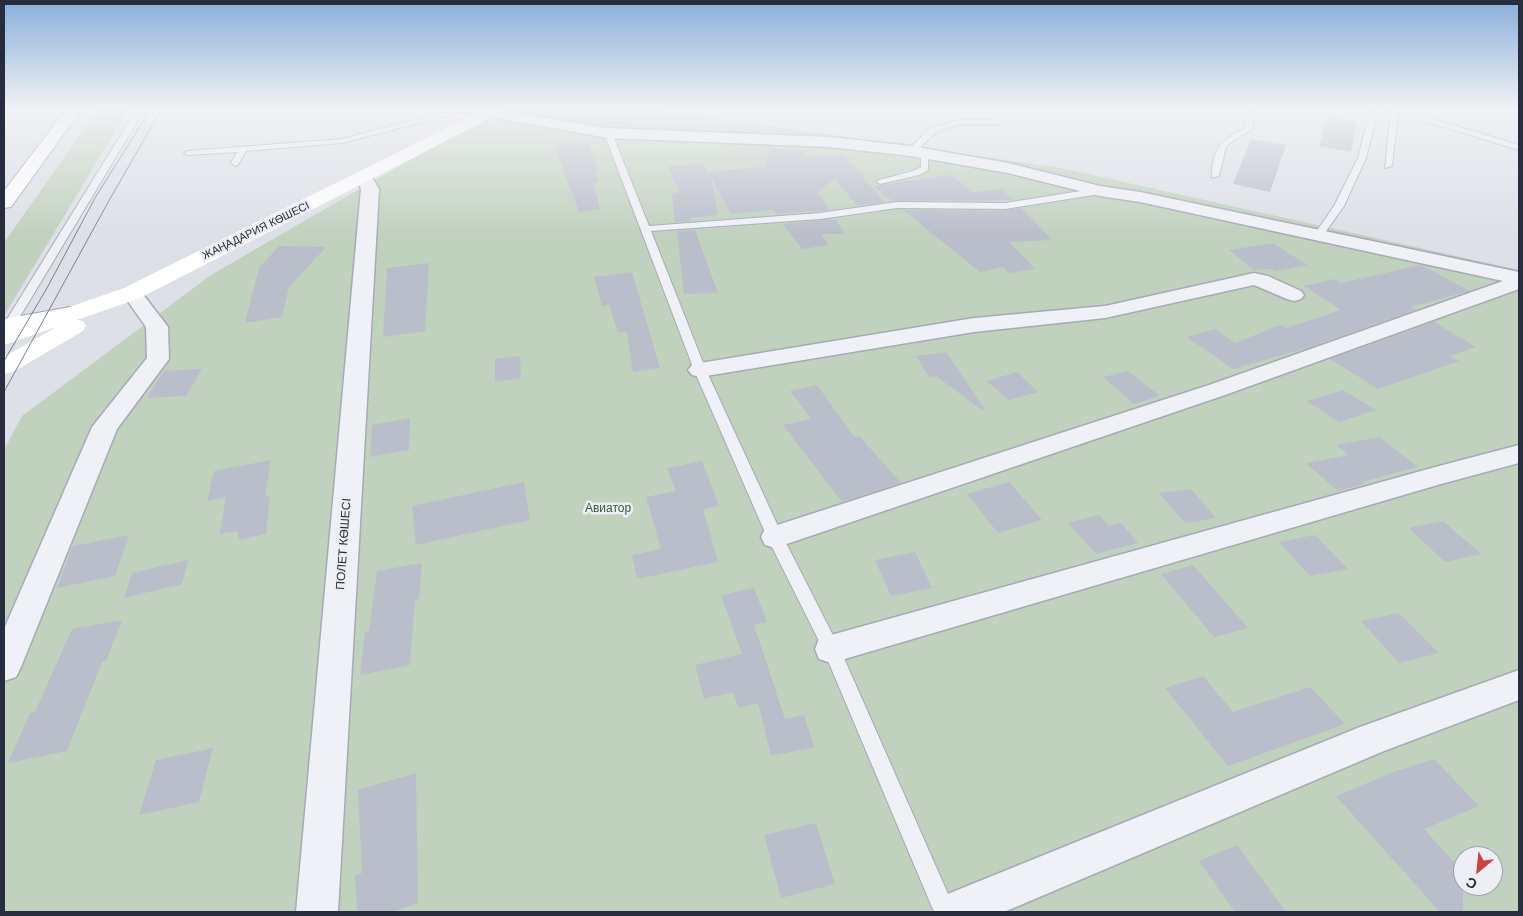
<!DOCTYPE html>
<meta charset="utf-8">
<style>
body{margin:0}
#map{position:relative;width:1523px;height:916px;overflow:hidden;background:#dde0e7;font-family:Arial,sans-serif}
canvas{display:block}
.frame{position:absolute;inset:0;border:5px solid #272c3e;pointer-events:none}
.north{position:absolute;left:1453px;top:846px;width:50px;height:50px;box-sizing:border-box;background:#edeff5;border:1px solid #9ea1ac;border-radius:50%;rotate:208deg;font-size:14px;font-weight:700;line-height:20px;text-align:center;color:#272c3e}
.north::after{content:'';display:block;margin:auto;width:18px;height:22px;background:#ce4042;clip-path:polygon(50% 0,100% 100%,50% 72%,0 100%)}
</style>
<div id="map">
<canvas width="1523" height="916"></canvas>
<div class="frame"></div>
<div class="north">С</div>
</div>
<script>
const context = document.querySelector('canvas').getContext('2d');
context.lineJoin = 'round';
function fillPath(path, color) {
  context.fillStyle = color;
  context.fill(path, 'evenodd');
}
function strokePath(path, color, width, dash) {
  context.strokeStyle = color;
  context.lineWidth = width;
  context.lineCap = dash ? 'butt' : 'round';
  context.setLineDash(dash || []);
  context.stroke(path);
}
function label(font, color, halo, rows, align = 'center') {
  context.font = font + ' Arial,sans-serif';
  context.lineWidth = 5;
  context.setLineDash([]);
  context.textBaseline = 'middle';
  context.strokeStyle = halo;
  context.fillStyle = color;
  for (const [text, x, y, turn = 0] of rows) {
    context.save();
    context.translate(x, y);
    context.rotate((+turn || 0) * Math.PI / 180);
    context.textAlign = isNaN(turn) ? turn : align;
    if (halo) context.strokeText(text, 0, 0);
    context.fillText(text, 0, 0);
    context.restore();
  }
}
fillPath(new Path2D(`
 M 99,107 L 130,107 L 4,316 L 4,243 Z
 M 518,107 L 638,107 L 1061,168 L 1519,270 L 1519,912 L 4,912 L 4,450 L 22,416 L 211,275 L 491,113 ZM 1463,856 L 1493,856 L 1493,886 L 1463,886 Z`), '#c0d1be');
fillPath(new Path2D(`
 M 1327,116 L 1357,121 L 1351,152 L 1319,146 Z
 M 1251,139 L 1286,145 L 1270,192 L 1233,184 Z
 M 588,142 L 598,171 L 595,172 L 599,182 L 593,183 L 600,209 L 579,212 L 555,146 Z
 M 771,148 L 804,151 L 802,158 L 844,154 L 884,202 L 858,206 L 835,179 L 818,192 L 829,210 L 776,214 L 773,210 L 731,214 L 711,177 L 718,215 L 690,218 L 691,221 L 675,222 L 672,194 L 679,192 L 668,167 L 702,163 L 707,172 L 764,167 Z
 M 951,175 L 972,192 L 1002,189 L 1013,200 L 892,201 L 873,186 Z
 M 1021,208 L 1052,240 L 1009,242 L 1035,269 L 1008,273 L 1003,267 L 980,272 L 903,210 L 1005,211 Z
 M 835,219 L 845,234 L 821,234 L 829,245 L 802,249 L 783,224 Z
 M 695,230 L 718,293 L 684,294 L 677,231 Z
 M 1273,243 L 1307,265 L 1275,271 L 1272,269 L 1254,270 L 1229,250 Z
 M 279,246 L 326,247 L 289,287 L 282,317 L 245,323 L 259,268 Z
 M 429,263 L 425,331 L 383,337 L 387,268 Z
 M 1421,265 L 1470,291 L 1410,307 L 1415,310 L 1310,347 L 1233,369 L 1187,337 L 1215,329 L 1235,343 L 1280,325 L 1286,328 L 1341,310 L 1304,286 L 1335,279 L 1341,283 Z
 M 632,272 L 660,368 L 633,372 L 627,332 L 618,333 L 609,305 L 602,306 L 594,277 Z
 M 1434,322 L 1476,347 L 1449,356 L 1459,361 L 1378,389 L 1330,359 Z
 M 946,352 L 984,408 L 982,410 L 936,376 L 929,377 L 916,356 Z
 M 520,356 L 521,378 L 495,382 L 495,359 Z
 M 202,369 L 186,396 L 147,398 L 164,371 Z
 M 1128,371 L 1160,396 L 1134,404 L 1103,377 Z
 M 1017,372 L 1038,392 L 1009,400 L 987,381 Z
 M 817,385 L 854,437 L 859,436 L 901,483 L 842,502 L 783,425 L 811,419 L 790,391 Z
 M 1343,390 L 1376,410 L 1339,422 L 1307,401 Z
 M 410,418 L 409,450 L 370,457 L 372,425 Z
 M 1379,437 L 1418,467 L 1362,482 L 1364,484 L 1338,491 L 1306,463 L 1349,455 L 1336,445 Z
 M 271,460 L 265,497 L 270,496 L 266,534 L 238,540 L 238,531 L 220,534 L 226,497 L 207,501 L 214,471 Z
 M 702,461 L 719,506 L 703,509 L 718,562 L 637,579 L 632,555 L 661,549 L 646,497 L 676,491 L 667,468 Z
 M 524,482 L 530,520 L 416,545 L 412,506 Z
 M 1009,482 L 1042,520 L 998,533 L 967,494 Z
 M 1191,489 L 1216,518 L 1185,523 L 1159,493 Z
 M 1099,515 L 1109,526 L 1121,523 L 1138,543 L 1096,554 L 1068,523 Z
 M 1443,521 L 1481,554 L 1445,562 L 1409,528 Z
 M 129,535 L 115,576 L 57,588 L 73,546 Z
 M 1315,535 L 1348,569 L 1310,576 L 1279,542 Z
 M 915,552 L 932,588 L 891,596 L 875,560 Z
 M 188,560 L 182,584 L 124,598 L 132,573 Z
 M 422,563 L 419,599 L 415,600 L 410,665 L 360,675 L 365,632 L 369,631 L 377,571 Z
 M 1193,565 L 1248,628 L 1214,637 L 1161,574 Z
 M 754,588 L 767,622 L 754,625 L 785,719 L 804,715 L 814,747 L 771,756 L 758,703 L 738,708 L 733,692 L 704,699 L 695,665 L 742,654 L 721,595 Z
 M 1399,613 L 1439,653 L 1399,663 L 1361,621 Z
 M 122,620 L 106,661 L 102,662 L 67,751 L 8,763 L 30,713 L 35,712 L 72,629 Z
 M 1203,676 L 1233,712 L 1310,687 L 1345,724 L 1228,766 L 1165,688 Z
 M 213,748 L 199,802 L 139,815 L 156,760 Z
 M 1434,759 L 1479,806 L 1424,829 L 1463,872 L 1463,912 L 1440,912 L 1336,796 L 1396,771 Z
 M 416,773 L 418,903 L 392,912 L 357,912 L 355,875 L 362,873 L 358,790 Z
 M 816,823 L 835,884 L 781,898 L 764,835 Z
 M 1237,845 L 1286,912 L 1235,912 L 1199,861 Z`), '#babeca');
const lane = new Path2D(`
 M 138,107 L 146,107 L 15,325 L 9,328 L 5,327 L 4,324 Z
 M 1016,107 L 1026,107 L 998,124 L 960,124 L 936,132 L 914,153 L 907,151 L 930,128 L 960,120 L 993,120 Z
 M 1254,107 L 1263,107 L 1255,115 L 1252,130 L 1234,140 L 1226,147 L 1219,176 L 1212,178 C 1211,173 1212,168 1213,162 C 1217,144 1228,136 1244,129 L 1247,114 Z
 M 1371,107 L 1379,107 L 1366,158 L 1344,206 L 1322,237 L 1316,237 L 1314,235 L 1334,206 L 1358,158 Z
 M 1382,107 L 1394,107 L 1519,145 L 1519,150 L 1398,113 L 1392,166 L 1385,168 L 1391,111 Z
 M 445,112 L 461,113 L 483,119 L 479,121 L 445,116 L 342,143 L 246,151 L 238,165 L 235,166 L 231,163 L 237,152 L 188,155 L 184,153 L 188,151 L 342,139 Z
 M 605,131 L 612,133 L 649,226 L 820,213 L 897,202 L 1005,203 L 1100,188 L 1105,191 L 1100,194 L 1005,209 L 897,208 L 820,219 L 651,231 L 706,370 L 783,537 L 840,649 L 956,912 L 934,912 L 823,649 L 767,537 L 694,370 L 604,133 Z
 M 921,151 L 928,153 L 928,170 L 919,175 L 880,184 L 876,181 L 913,171 L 921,167 Z`);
const street = new Path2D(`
 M 491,109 L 608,128 L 830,137 L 911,146 L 1008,163 L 1100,186 L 1140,192 L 1519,272 L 1519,289 L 1225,395 L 775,548 L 765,545 L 761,537 L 765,529 L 1209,385 L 1503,281 L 1140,202 L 1100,196 L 1008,173 L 911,156 L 830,147 L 608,138 L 486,116 L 484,113 L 486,110 Z
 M 364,173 L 370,174 L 379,189 L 338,912 L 296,912 L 361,189 L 356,178 L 358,174 Z
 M 1254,273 L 1268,276 L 1301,291 L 1304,295 L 1301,299 L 1294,301 L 1287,299 L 1254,285 L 1105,318 L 974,332 L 700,377 L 692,375 L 688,370 L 692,365 L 700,363 L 974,318 L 1105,306 Z
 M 132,287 L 139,289 L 168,327 L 169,359 L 117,429 L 21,667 L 16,677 L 4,681 L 4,629 L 92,427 L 147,358 L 146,327 L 122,293 L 125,289 Z
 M 1519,445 L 1519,463 L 1441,484 L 831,663 L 819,659 L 815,649 L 819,639 L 831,635 L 1439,466 Z
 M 1519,670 L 1519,700 L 1384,751 L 1004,912 L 934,912 L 940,897 L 955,891 L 1360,727 Z`);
const primary = new Path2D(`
 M 68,107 L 83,107 L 11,207 L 4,208 L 4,191 Z
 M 70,307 L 78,309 L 81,314 L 78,319 L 4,333 L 4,319 Z`);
strokePath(lane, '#a6aab4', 2);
strokePath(street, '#a6aab4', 3);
strokePath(primary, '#9da2b3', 2);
fillPath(lane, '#f0f1f6');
fillPath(street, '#f0f1f6');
fillPath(new Path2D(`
 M 489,107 L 508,107 L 506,110 L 140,298 L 77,320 L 83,321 L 86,326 L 83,331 L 13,372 L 4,374 L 4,357 L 56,327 L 4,345 L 4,330 L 124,288 Z`), '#fff');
fillPath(primary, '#fff');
strokePath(new Path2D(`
 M 4,361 L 47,288 L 95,198 L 152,107
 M 4,392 L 111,197 L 163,107`), '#777d91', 1);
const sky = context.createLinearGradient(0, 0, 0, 235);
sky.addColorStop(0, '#88afdb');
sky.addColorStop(0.46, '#f0f1f4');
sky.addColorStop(1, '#f0f1f400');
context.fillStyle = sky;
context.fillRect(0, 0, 1523, 235);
label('11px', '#272c3e', '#edeff5', [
 ["ЖАҢАДАРИЯ КӨШЕСІ",256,231,-26]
]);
label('12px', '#365934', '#edeff5', [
 ["Авиатор",608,509]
]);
label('12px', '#272c3e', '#edeff5', [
 ["ПОЛЕТ КӨШЕСІ",344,544,-86]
]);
</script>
